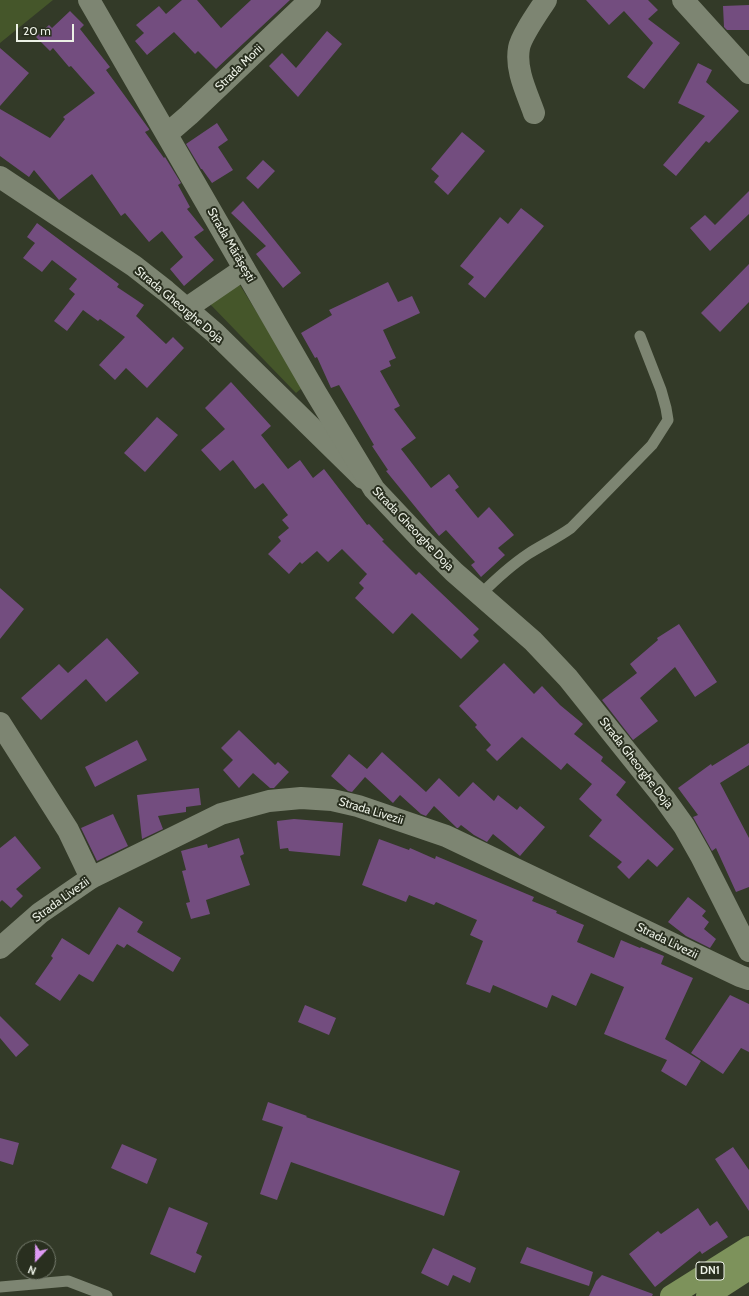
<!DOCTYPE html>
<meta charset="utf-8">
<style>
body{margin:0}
#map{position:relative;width:749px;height:1296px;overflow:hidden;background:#333a28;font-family:Cabin,sans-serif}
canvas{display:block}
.north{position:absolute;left:16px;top:1240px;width:40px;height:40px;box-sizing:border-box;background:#292f1f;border:1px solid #777d6f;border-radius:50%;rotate:202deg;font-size:11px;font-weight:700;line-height:16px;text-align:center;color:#ecf1e6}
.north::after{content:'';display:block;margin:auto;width:14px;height:18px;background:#dd99f3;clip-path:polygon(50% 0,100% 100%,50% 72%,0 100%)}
.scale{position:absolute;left:16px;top:24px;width:58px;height:18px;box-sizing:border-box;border:2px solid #ecf1e6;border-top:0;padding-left:5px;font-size:12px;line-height:14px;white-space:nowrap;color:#ecf1e6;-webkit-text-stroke:3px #292f1f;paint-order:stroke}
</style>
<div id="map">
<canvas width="749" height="1296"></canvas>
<div class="north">N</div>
<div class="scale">20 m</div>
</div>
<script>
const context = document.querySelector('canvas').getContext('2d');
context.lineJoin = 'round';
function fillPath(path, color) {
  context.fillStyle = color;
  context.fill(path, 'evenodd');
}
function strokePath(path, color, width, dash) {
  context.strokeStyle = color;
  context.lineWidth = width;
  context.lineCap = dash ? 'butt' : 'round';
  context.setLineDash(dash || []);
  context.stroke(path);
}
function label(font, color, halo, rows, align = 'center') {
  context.font = font + ' Cabin,sans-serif';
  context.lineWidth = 4;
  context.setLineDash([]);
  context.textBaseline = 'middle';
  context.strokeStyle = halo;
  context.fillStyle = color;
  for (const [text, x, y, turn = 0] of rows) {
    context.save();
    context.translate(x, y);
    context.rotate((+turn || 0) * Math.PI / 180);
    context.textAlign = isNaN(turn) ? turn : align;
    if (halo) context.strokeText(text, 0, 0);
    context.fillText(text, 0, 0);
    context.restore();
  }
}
fillPath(new Path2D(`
 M 0,0 L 53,0 L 0,43 Z
 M 238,282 L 303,387 L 296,393 L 209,303 Z`), '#45562a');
fillPath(new Path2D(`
 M 182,0 L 197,0 L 221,28 L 251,0 L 290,0 L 216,69 L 198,51 L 195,54 L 174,32 L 147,55 L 135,41 L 144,33 L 136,25 L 159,6 L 166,14 Z
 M 586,0 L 648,0 L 658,10 L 648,19 L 680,43 L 644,89 L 627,77 L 653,43 L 624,11 L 609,25 Z
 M 749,5 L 749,30 L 727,30 L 724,27 L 723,6 Z
 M 70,11 L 84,25 L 80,29 L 110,67 L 106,70 L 149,129 L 149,130 L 145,132 L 164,158 L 165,157 L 181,183 L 178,185 L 190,207 L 187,209 L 204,230 L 194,237 L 214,260 L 184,286 L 170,269 L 183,257 L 162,231 L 149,242 L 125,213 L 121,216 L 92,174 L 59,200 L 34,170 L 29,177 L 0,156 L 0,109 L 50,138 L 65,119 L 63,117 L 95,93 L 71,66 L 69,67 L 53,48 L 50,51 L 36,37 L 49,25 L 52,28 Z
 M 327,31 L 342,44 L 298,97 L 269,66 L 282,53 L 296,68 Z
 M 0,48 L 29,73 L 0,106 Z
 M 698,63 L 712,70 L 706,82 L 739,111 L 709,143 L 706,141 L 676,176 L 663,165 L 705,116 L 678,103 Z
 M 217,123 L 228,140 L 218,147 L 233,170 L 212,183 L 202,169 L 201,169 L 186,144 Z
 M 462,132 L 485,151 L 448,195 L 434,182 L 439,176 L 431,169 Z
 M 263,160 L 275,171 L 258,189 L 246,178 Z
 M 749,191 L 749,214 L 710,251 L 690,228 L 705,215 L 715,225 Z
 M 243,201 L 301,273 L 283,288 L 256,254 L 266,246 L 231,213 Z
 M 521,208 L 544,226 L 485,298 L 468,284 L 474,277 L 460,266 L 500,217 L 508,224 Z
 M 37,223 L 119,284 L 117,287 L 144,305 L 136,316 L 166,344 L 173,337 L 184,348 L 147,388 L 126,368 L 115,380 L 99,365 L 125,337 L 100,319 L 98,321 L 83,310 L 67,331 L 54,321 L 75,294 L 69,289 L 77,279 L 52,260 L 42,272 L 23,258 L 35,243 L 27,237 Z
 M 749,264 L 749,302 L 720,332 L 701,313 Z
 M 388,282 L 398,302 L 412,296 L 420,313 L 383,330 L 396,358 L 389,361 L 391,366 L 380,371 L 400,406 L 394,409 L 416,438 L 401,449 L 431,488 L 449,474 L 459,487 L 455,490 L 478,518 L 489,507 L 514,535 L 498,548 L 505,555 L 481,577 L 471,565 L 475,562 L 446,530 L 439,536 L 386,471 L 388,470 L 372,446 L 374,445 L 339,385 L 331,388 L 317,357 L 315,358 L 301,333 L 332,315 L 329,310 Z
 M 231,382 L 271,426 L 261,435 L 288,469 L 300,460 L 313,478 L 324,469 L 367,525 L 369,524 L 384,540 L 382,541 L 416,575 L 419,572 L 479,629 L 473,635 L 479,641 L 461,659 L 412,613 L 393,634 L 355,598 L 364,588 L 359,583 L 367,574 L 342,549 L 328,562 L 317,551 L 302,564 L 300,562 L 289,574 L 268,554 L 281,541 L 278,537 L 289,528 L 282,520 L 288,515 L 263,483 L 255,489 L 233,460 L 220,471 L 201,450 L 225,429 L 205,408 Z
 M 157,417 L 178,435 L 145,472 L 124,453 Z
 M 0,588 L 24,609 L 0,639 Z
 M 679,624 L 717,682 L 695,697 L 675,667 L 640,698 L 658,721 L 633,740 L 602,700 L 637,673 L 630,664 L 658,640 L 657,638 Z
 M 107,638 L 139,673 L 106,702 L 86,679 L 41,720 L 21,698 L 59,664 L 68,673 Z
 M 504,663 L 534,694 L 542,686 L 560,705 L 583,724 L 574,734 L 603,757 L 601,761 L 626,782 L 616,795 L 674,849 L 657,867 L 648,859 L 629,879 L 617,867 L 622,862 L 589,836 L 602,820 L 579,799 L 592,784 L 567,763 L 561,770 L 522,737 L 497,761 L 486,750 L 491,745 L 475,727 L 477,725 L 459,706 Z
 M 239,730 L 275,765 L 278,762 L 289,772 L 274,788 L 270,788 L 253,773 L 239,788 L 223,770 L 233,760 L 221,748 Z
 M 137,740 L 147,760 L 95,787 L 85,767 Z
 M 749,743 L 749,765 L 720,783 L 749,838 L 749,887 L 736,892 L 716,848 L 712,851 L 693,817 L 698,815 L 678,788 L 711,764 L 712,766 Z
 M 382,752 L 426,792 L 439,778 L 459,797 L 473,782 L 494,801 L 498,795 L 517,810 L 520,806 L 545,827 L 520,856 L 493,834 L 487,842 L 474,835 L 461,825 L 458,828 L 457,828 L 434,806 L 426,816 L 421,814 L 400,795 L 393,803 L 365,777 L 352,792 L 348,791 L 331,776 L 349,754 L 367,769 Z
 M 199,788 L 201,805 L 186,807 L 186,812 L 158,816 L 163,829 L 142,839 L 137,795 Z
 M 113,814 L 128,846 L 97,861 L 81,828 Z
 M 294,819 L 343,823 L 340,856 L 289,851 L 288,848 L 280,849 L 277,821 Z
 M 15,836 L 41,868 L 16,889 L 23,896 L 11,908 L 2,900 L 0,902 L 0,848 Z
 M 239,838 L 244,854 L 240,856 L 250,885 L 206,900 L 210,914 L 191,919 L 186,903 L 190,902 L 182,871 L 186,870 L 181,851 L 207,844 L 208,848 Z
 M 379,839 L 409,850 L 410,848 L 435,859 L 436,856 L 534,897 L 532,901 L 557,911 L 556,913 L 584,925 L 577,942 L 614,958 L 621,940 L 640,948 L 641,947 L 664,956 L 661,964 L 693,978 L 665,1039 L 701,1061 L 686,1086 L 661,1071 L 667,1060 L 604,1034 L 624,987 L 591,973 L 576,1006 L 552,995 L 547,1008 L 493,985 L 490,993 L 466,984 L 483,941 L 470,935 L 477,920 L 436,902 L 434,905 L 409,895 L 406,902 L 362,885 Z
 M 688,897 L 706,911 L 702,916 L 709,922 L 704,929 L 716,939 L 710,948 L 686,936 L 668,922 Z
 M 119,907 L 143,922 L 137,932 L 181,958 L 173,972 L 127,944 L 124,948 L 117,944 L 93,982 L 79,974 L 60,1001 L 35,984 L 53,958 L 51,956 L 62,938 L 89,955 Z
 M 730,995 L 749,1004 L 749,1052 L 741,1048 L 723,1074 L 691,1053 Z
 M 305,1005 L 336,1018 L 329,1035 L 298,1022 Z
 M 0,1016 L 29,1045 L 16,1057 L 0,1038 Z
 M 268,1102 L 307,1116 L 306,1117 L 460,1171 L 444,1216 L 291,1162 L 277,1200 L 260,1194 L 283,1127 L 262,1120 Z
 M 0,1138 L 19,1143 L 13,1165 L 0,1161 Z
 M 122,1144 L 157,1159 L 147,1184 L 111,1168 Z
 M 733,1147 L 749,1170 L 749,1211 L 715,1159 Z
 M 169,1207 L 208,1223 L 196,1253 L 202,1256 L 195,1273 L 150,1254 Z
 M 698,1208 L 710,1226 L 717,1221 L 728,1237 L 702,1254 L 700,1251 L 655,1287 L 629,1254 L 658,1231 L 661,1234 Z
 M 527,1247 L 593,1272 L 589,1286 L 520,1263 Z
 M 433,1248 L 476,1268 L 470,1283 L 453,1275 L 448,1286 L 421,1273 Z
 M 602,1275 L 653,1294 L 652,1296 L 589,1296 L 596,1281 Z`), '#734d7f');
strokePath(new Path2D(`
 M 480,595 C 495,580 510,566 528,554 C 542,545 557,538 571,528 L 652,445 L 668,420 L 666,408 L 661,390 L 640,336
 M 0,1287 L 68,1281 L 107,1296`), '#7d8572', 11);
strokePath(new Path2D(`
 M 683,0 L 749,73
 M 534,113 C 527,93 515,70 519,48 C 521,36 539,11 546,0
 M 0,177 L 134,266 L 166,291 L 215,333 L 363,478
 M 187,308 L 244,269
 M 0,723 L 68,830 L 91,878
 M 0,948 L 40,913 L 91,878 L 221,814 L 269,801 L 301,798 L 332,800 L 358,806 L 446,836 L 740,976 L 749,979`), '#7d8572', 22);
strokePath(new Path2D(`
 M 89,0 L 316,393 L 374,489 L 421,539 L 454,572 L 533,641 L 568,678 L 664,798 L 684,826 L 701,856 L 749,951
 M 167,134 L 189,115 L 310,0`), '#7d8572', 22);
strokePath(new Path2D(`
 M 671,1296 L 749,1247
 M 707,1296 L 749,1269`), '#7d925b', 22);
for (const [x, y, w] of [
 [710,1271,28]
]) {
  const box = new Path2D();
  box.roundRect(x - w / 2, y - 9, w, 18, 3);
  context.fillStyle = '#292f1f';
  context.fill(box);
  strokePath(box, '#ecf1e6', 1);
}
label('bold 11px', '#ecf1e6', null, [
 ["DN1",710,1271]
]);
label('12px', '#ecf1e6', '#292f1f', [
 ["Strada Morii",239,68,-44],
 ["Strada Mărășești",231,245,60],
 ["Strada Gheorghe Doja",179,305,40],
 ["Strada Gheorghe Doja",413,529,46],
 ["Strada Gheorghe Doja",636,763,52],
 ["Strada Livezii",371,811,17],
 ["Strada Livezii",61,900,-36],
 ["Strada Livezii",667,941,26]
]);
</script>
